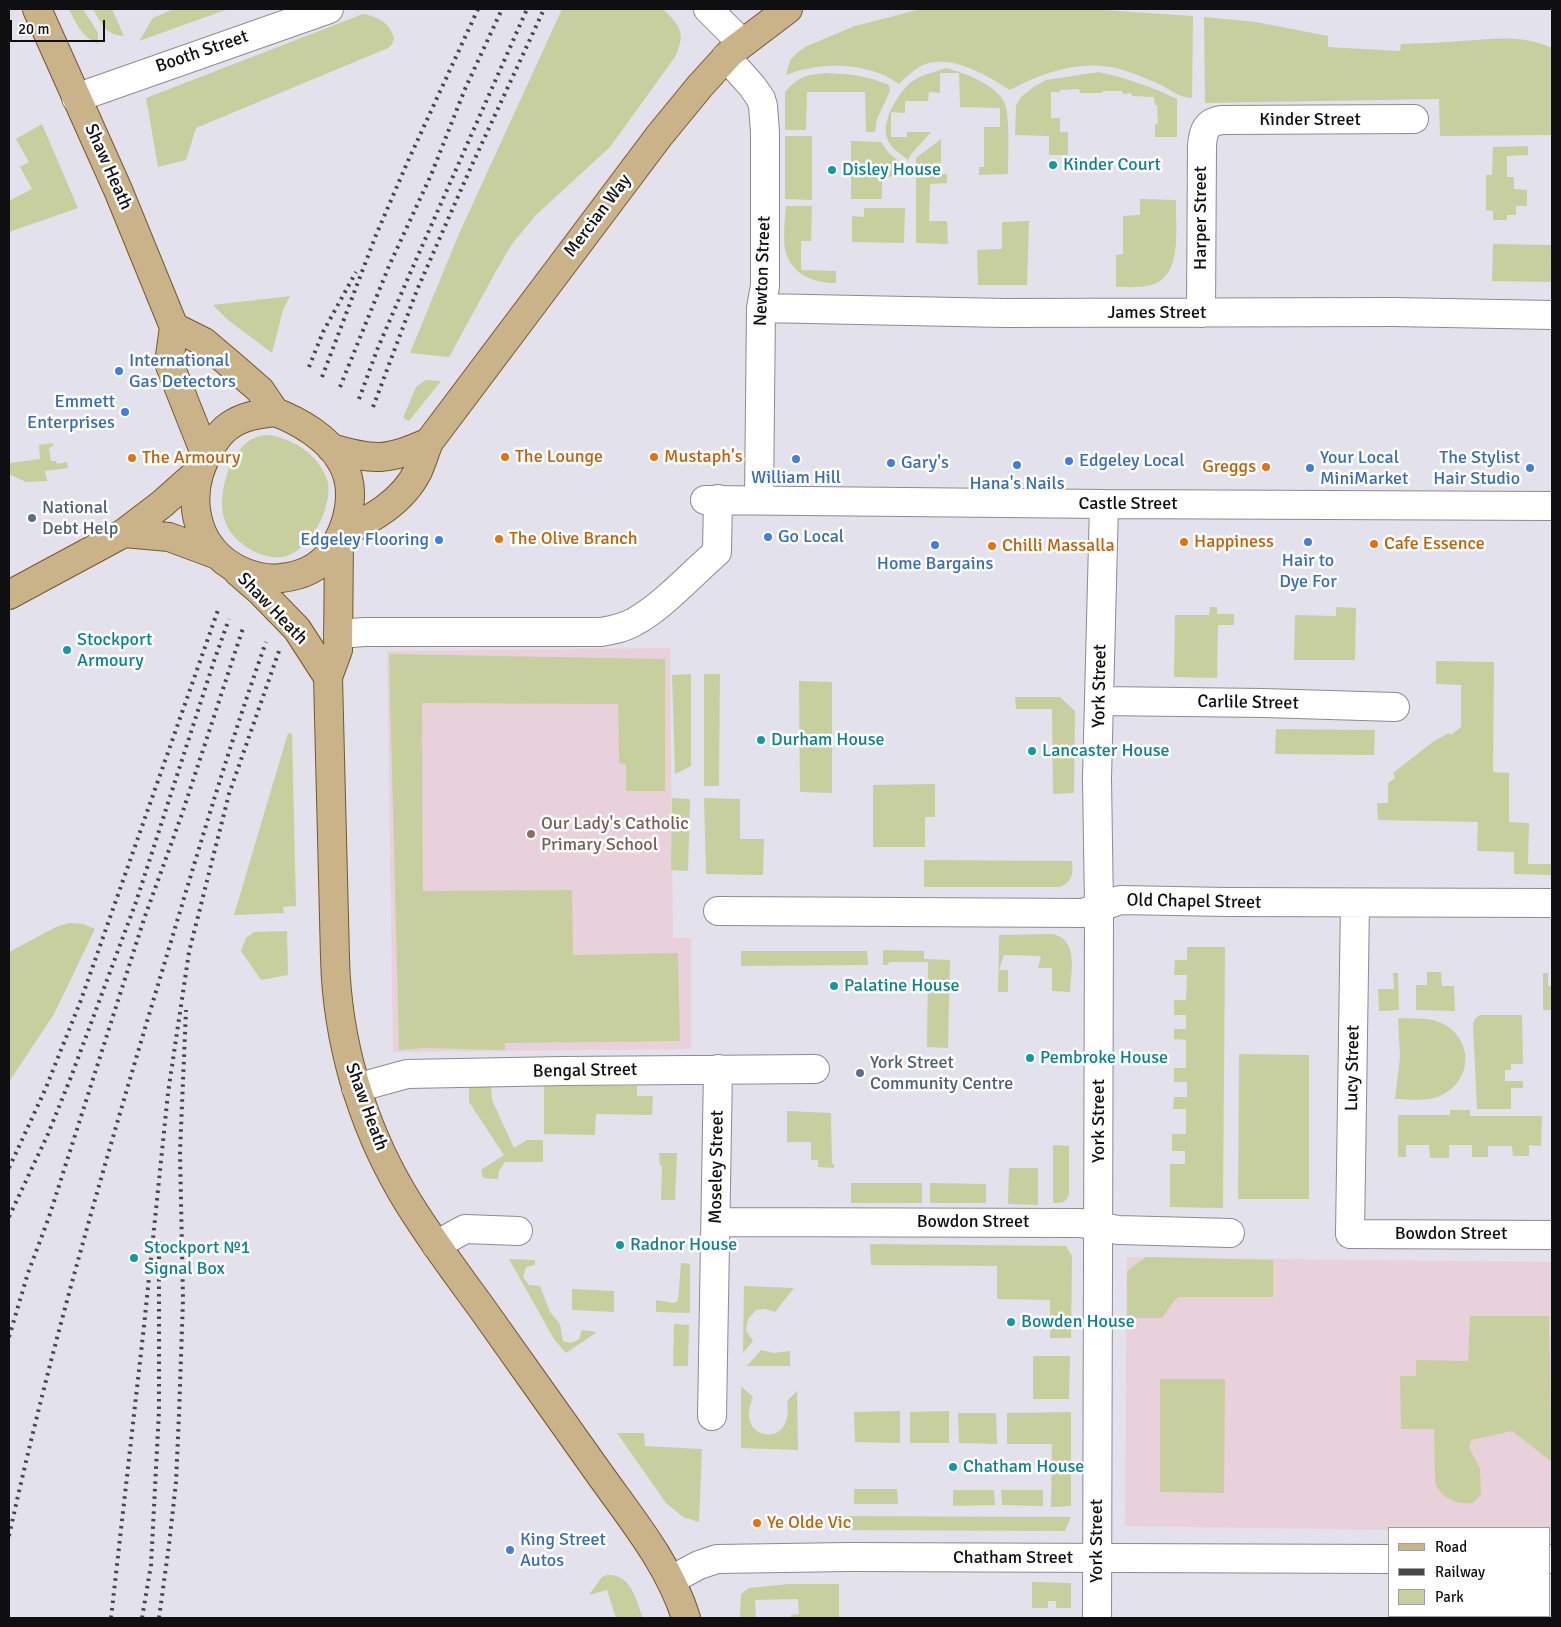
<!DOCTYPE html>
<meta charset="utf-8">
<style>
body{margin:0}
#map{position:relative;width:1561px;height:1627px;overflow:hidden;background:#e3e1eb;font-family:Signika,sans-serif}
canvas{display:block}
.frame{position:absolute;inset:0;border:10px solid #0f0e11;pointer-events:none}
.legend{position:absolute;left:1388px;top:1527px;width:162px;height:90px;box-sizing:border-box;background:#fff;border:1px solid #9f9fa0;margin:0;padding:6px 9px;list-style:none;font-size:15px;color:#0f0e11}
.legend li{display:flex;align-items:center;gap:10px;height:25px}
.legend b{width:25px;border:1px solid #9f9fa0}
.scale{position:absolute;left:10px;top:20px;width:95px;height:22px;box-sizing:border-box;border:2px solid #0f0e11;border-top:0;padding-left:6px;font-size:15px;line-height:18px;white-space:nowrap;color:#0f0e11;-webkit-text-stroke:4px #fff;paint-order:stroke}
</style>
<div id="map">
<canvas width="1561" height="1627"></canvas>
<div class="frame"></div>
<ul class="legend">
<li><b style="height:6px;background:#cbb389"></b>Road</li>
<li><b style="height:6px;background:#47464b"></b>Railway</li>
<li><b style="height:14px;background:#c7cf9f"></b>Park</li>
</ul>
<div class="scale">20 m</div>
</div>
<script>
const context = document.querySelector('canvas').getContext('2d');
context.lineJoin = 'round';
function fillPath(path, color) {
  context.fillStyle = color;
  context.fill(path, 'evenodd');
}
function strokePath(path, color, width, dash) {
  context.strokeStyle = color;
  context.lineWidth = width;
  context.lineCap = dash ? 'butt' : 'round';
  context.setLineDash(dash || []);
  context.stroke(path);
}
function label(font, color, halo, rows, align = 'center') {
  context.font = font + ' Signika,sans-serif';
  context.lineWidth = 5;
  context.setLineDash([]);
  context.textBaseline = 'middle';
  context.strokeStyle = halo;
  context.fillStyle = color;
  for (const [text, x, y, turn = 0] of rows) {
    context.save();
    context.translate(x, y);
    context.rotate((+turn || 0) * Math.PI / 180);
    context.textAlign = isNaN(turn) ? turn : align;
    if (halo) context.strokeText(text, 0, 0);
    context.fillText(text, 0, 0);
    context.restore();
  }
}
fillPath(new Path2D(`
 M 670,648 L 673,938 L 691,938 L 691,1049 L 393,1052 L 387,651 Z
 M 1127,1257 L 1552,1262 L 1552,1532 L 1550,1532 L 1550,1528 L 1390,1528 L 1390,1530 L 1125,1526 Z`), '#e9d1db');
fillPath(new Path2D(`
 M 69,9 L 83,9 L 98,33 L 98,44 C 82,37 76,24 69,9 Z
 M 93,9 L 112,9 L 124,36 C 105,35 102,24 93,9 Z
 M 174,9 L 228,9 L 139,41 L 153,18 Z
 M 562,9 L 663,9 C 681,27 686,33 675,57 L 610,147 L 536,215 L 512,244 L 495,273 L 449,357 L 410,353 L 458,236 Z
 M 921,9 L 1089,9 L 1193,16 L 1192,98 C 1178,98 1169,88 1157,83 C 1139,76 1121,67 1102,66 C 1070,63 1038,75 1010,90 C 990,77 960,59 935,62 C 920,63 909,74 899,84 C 870,62 819,61 786,75 L 790,60 L 798,52 L 807,46 L 855,26 Z
 M 363,14 C 379,17 389,22 394,38 L 392,44 L 388,48 L 196,128 L 186,160 L 158,167 L 146,98 Z
 M 1204,17 L 1256,22 L 1328,36 L 1328,47 L 1400,51 L 1401,44 C 1420,43 1440,43 1460,41 C 1491,39 1523,34 1552,48 L 1552,135 L 1440,136 L 1439,99 L 1205,103 Z
 M 946,68 C 964,73 997,84 1005,104 C 1010,117 1008,159 1008,174 L 979,175 L 979,167 L 984,167 L 984,127 L 1000,127 L 1000,108 L 960,107 L 959,73 L 940,73 L 940,93 L 929,92 L 928,101 L 905,101 L 905,113 L 891,112 L 891,137 L 907,137 L 907,132 L 931,132 L 912,153 L 908,160 C 901,154 890,148 887,138 C 881,121 898,94 910,83 C 920,75 934,72 946,68 Z
 M 1099,72 C 1126,78 1152,87 1177,99 L 1177,137 L 1155,137 L 1155,124 L 1158,124 L 1157,105 L 1155,105 L 1154,97 L 1132,96 L 1131,93 L 1123,94 L 1122,91 L 1103,91 L 1102,93 L 1080,93 L 1079,89 L 1060,90 L 1060,92 L 1051,92 L 1051,118 L 1060,118 L 1060,132 L 1068,132 L 1068,155 L 1049,155 L 1049,136 L 1015,135 L 1016,105 L 1021,97 L 1032,88 L 1046,80 Z
 M 826,73 C 849,74 869,76 889,85 L 890,91 L 877,119 L 875,132 L 866,132 L 865,92 L 807,92 L 806,130 L 785,130 L 785,92 C 799,76 806,75 826,73 Z
 M 42,124 L 78,208 L 9,232 L 9,201 L 32,189 L 20,167 L 29,162 L 16,139 Z
 M 785,136 L 812,136 L 812,200 L 785,199 Z
 M 941,139 L 941,163 L 933,163 L 932,174 L 947,174 L 947,183 L 930,184 L 929,221 L 947,221 L 948,244 L 916,243 L 916,158 Z
 M 851,141 L 881,142 L 888,152 L 905,167 L 907,176 L 882,177 L 882,199 L 851,199 Z
 M 1528,146 L 1528,155 L 1507,156 L 1507,177 L 1514,177 L 1514,189 L 1527,190 L 1527,206 L 1516,206 L 1516,215 L 1507,215 L 1507,220 L 1493,220 L 1493,211 L 1486,210 L 1486,175 L 1492,175 L 1493,147 Z
 M 1140,199 L 1176,200 C 1175,225 1184,277 1151,285 C 1141,288 1127,287 1116,287 L 1116,255 L 1123,254 L 1123,216 L 1140,215 Z
 M 786,206 L 812,206 L 811,241 L 801,241 L 801,270 L 836,271 L 836,283 C 813,283 790,274 785,249 C 783,236 785,219 786,206 Z
 M 864,208 L 905,208 L 904,243 L 852,242 L 852,216 L 864,217 Z
 M 1029,221 L 1027,285 L 978,285 L 977,250 L 1002,249 L 1002,222 Z
 M 1493,244 L 1552,245 L 1552,282 L 1492,281 Z
 M 290,296 L 283,310 L 272,353 L 227,319 L 213,305 Z
 M 426,380 L 441,381 L 409,421 L 403,418 L 416,387 Z
 M 270,435 C 293,439 317,454 326,477 C 334,495 321,526 308,540 C 302,547 293,555 283,557 C 260,560 232,542 225,521 C 216,497 229,452 252,439 C 258,436 264,435 270,435 Z
 M 53,443 L 53,446 L 49,448 L 51,461 L 56,461 L 57,464 L 67,462 L 68,468 L 45,471 L 47,481 L 26,482 L 9,474 L 9,456 L 10,463 L 40,459 L 39,445 Z
 M 1210,607 L 1217,607 L 1217,614 L 1234,614 L 1234,625 L 1218,625 L 1217,678 L 1174,677 L 1175,615 L 1209,615 Z
 M 1336,607 L 1356,608 L 1355,660 L 1294,660 L 1295,615 L 1336,616 Z
 M 389,654 L 665,659 L 665,791 L 626,791 L 626,764 L 619,763 L 618,704 L 422,703 L 423,891 L 572,890 L 573,955 L 678,953 L 680,1041 L 505,1043 L 505,1050 L 424,1048 L 399,1050 Z
 M 1436,661 L 1494,662 L 1493,772 L 1509,773 L 1509,822 L 1529,823 L 1528,864 L 1552,864 L 1552,875 L 1514,874 L 1514,852 L 1477,851 L 1478,822 L 1378,820 L 1377,803 L 1388,803 L 1388,783 L 1395,778 L 1393,773 L 1434,741 L 1449,733 L 1451,735 L 1461,727 L 1461,685 L 1436,684 Z
 M 691,674 L 691,766 L 675,774 L 672,675 Z
 M 704,674 L 720,674 L 719,786 L 704,786 Z
 M 799,681 L 832,682 L 832,793 L 800,792 Z
 M 1015,697 L 1060,697 L 1075,711 L 1074,793 L 1053,794 L 1052,709 L 1016,709 Z
 M 1276,729 L 1375,730 L 1374,755 L 1275,754 Z
 M 288,733 L 292,734 L 296,906 L 283,907 L 284,913 L 234,915 Z
 M 935,784 L 935,817 L 925,817 L 925,847 L 873,847 L 873,785 Z
 M 672,798 L 690,799 L 688,871 L 671,870 Z
 M 704,798 L 740,799 L 740,839 L 764,839 L 763,875 L 706,874 Z
 M 924,860 L 1072,861 C 1073,874 1073,881 1060,887 L 924,887 Z
 M 69,923 L 83,924 L 95,929 L 54,1014 L 9,1082 L 9,952 L 56,927 Z
 M 287,931 L 288,975 L 261,980 L 241,951 L 246,938 L 254,932 Z
 M 1052,934 C 1079,939 1071,971 1070,992 L 1052,991 L 1052,968 L 1038,968 L 1041,956 L 1004,955 L 999,970 L 1008,970 L 1008,992 L 998,992 L 999,935 Z
 M 1187,947 L 1225,947 L 1223,1208 L 1170,1207 L 1170,1164 L 1185,1164 L 1185,1151 L 1172,1151 L 1172,1134 L 1186,1134 L 1186,1109 L 1173,1109 L 1174,1097 L 1187,1097 L 1187,1082 L 1174,1082 L 1174,1068 L 1186,1068 L 1186,1040 L 1174,1039 L 1174,1029 L 1186,1029 L 1186,1015 L 1174,1015 L 1174,1000 L 1186,1000 L 1187,975 L 1174,975 L 1175,960 L 1187,960 Z
 M 883,950 L 924,951 L 924,959 L 950,960 L 948,1048 L 927,1047 L 928,962 L 890,962 L 887,965 L 883,965 Z
 M 741,951 L 867,951 L 868,965 L 741,966 Z
 M 1427,972 L 1441,972 L 1442,986 L 1454,986 L 1455,1011 L 1416,1010 L 1416,985 L 1427,985 Z
 M 1393,973 L 1398,973 L 1399,1010 L 1379,1011 L 1378,989 L 1394,989 Z
 M 1543,973 L 1548,973 L 1548,986 L 1552,986 L 1552,1010 L 1543,1010 Z
 M 1480,1015 L 1522,1015 L 1523,1064 L 1511,1064 L 1511,1070 L 1505,1070 L 1505,1081 L 1523,1081 L 1523,1088 L 1511,1088 L 1511,1109 L 1477,1109 L 1473,1024 L 1475,1019 Z
 M 1398,1018 C 1411,1019 1427,1017 1439,1022 C 1474,1036 1474,1081 1440,1096 C 1427,1102 1409,1099 1395,1099 L 1400,1057 Z
 M 1239,1054 L 1309,1055 L 1309,1199 L 1238,1199 Z
 M 544,1086 L 637,1086 L 637,1096 L 653,1096 L 652,1115 L 596,1114 L 595,1135 L 544,1134 Z
 M 469,1087 L 491,1087 L 492,1100 L 514,1148 L 527,1140 L 543,1140 L 543,1162 L 505,1162 L 499,1171 L 498,1179 L 483,1178 L 481,1170 L 504,1155 L 469,1102 Z
 M 1450,1110 L 1470,1110 L 1470,1116 L 1542,1116 L 1541,1146 L 1529,1145 L 1529,1156 L 1513,1156 L 1512,1146 L 1488,1146 L 1488,1157 L 1472,1157 L 1472,1145 L 1449,1145 L 1449,1158 L 1430,1158 L 1429,1145 L 1406,1145 L 1406,1157 L 1398,1157 L 1398,1115 L 1450,1115 Z
 M 787,1111 L 831,1113 L 832,1164 L 834,1164 L 834,1168 L 818,1167 L 818,1160 L 811,1160 L 811,1142 L 787,1142 Z
 M 1053,1145 L 1069,1146 L 1069,1194 C 1066,1203 1062,1203 1053,1203 Z
 M 659,1153 L 677,1153 L 675,1200 L 661,1200 L 662,1166 L 660,1166 Z
 M 1009,1168 L 1038,1168 L 1038,1205 L 1008,1204 Z
 M 851,1183 L 922,1183 L 922,1203 L 851,1203 Z
 M 930,1183 L 986,1184 L 986,1203 L 930,1203 Z
 M 870,1244 L 1066,1246 L 1072,1256 L 1071,1338 L 1050,1338 L 1050,1300 L 997,1299 L 997,1266 L 871,1265 Z
 M 1146,1257 L 1273,1260 L 1273,1297 L 1179,1297 L 1174,1301 L 1162,1318 L 1127,1318 L 1127,1271 Z
 M 509,1259 L 535,1260 L 535,1265 L 526,1267 L 523,1277 L 529,1285 L 540,1286 L 550,1312 L 560,1324 L 563,1341 L 571,1343 L 579,1339 L 582,1330 L 597,1332 L 566,1353 L 554,1339 Z
 M 681,1263 L 690,1264 L 690,1313 L 656,1312 L 656,1300 L 673,1303 L 678,1301 Z
 M 744,1286 L 794,1288 L 775,1312 L 765,1309 L 756,1310 L 748,1319 L 746,1330 L 753,1341 L 743,1353 Z
 M 572,1289 L 614,1291 L 614,1312 L 572,1310 Z
 M 1470,1316 L 1549,1316 L 1552,1462 L 1512,1431 L 1471,1440 L 1469,1448 L 1480,1468 L 1481,1494 L 1473,1503 C 1457,1505 1443,1499 1435,1484 L 1434,1429 L 1401,1429 L 1400,1376 L 1416,1376 L 1416,1360 L 1468,1361 Z
 M 674,1324 L 689,1325 L 688,1366 L 673,1366 Z
 M 761,1350 L 774,1353 L 790,1351 L 790,1366 L 747,1366 Z
 M 1033,1356 L 1070,1356 L 1069,1399 L 1033,1399 Z
 M 1160,1379 L 1225,1379 L 1224,1493 L 1160,1492 Z
 M 741,1386 L 753,1397 C 751,1403 748,1410 749,1416 C 750,1441 794,1445 787,1401 L 797,1391 L 798,1450 L 741,1448 Z
 M 900,1411 L 900,1443 L 855,1442 L 854,1412 Z
 M 949,1411 L 949,1443 L 910,1443 L 910,1412 Z
 M 1071,1412 L 1071,1506 L 1051,1507 L 1052,1444 L 1007,1444 L 1007,1413 Z
 M 958,1413 L 996,1413 L 997,1444 L 959,1443 Z
 M 617,1433 L 644,1433 L 645,1446 L 702,1449 L 699,1522 L 683,1517 L 666,1503 Z
 M 854,1489 L 897,1489 L 898,1504 L 854,1504 Z
 M 953,1490 L 994,1490 L 995,1505 L 953,1506 Z
 M 1001,1490 L 1043,1490 L 1043,1506 L 1002,1505 Z
 M 835,1516 L 1071,1517 L 1065,1531 L 835,1530 Z
 M 607,1575 C 631,1573 636,1600 643,1618 L 616,1618 L 607,1590 L 589,1595 L 602,1577 Z
 M 1032,1582 L 1071,1583 L 1071,1608 L 1056,1608 L 1056,1601 L 1048,1601 L 1048,1608 L 1032,1608 Z
 M 789,1584 L 839,1584 L 839,1618 L 791,1618 L 791,1615 L 799,1614 L 798,1599 L 755,1600 L 756,1618 L 740,1618 L 741,1594 L 749,1588 Z`), '#c7cf9f');
const minor = new Path2D(`
 M 708,9 L 742,43
 M 726,57 L 752,86 L 761,99 L 763,106 L 765,132 L 765,286 L 761,308 L 759,499
 M 76,98 L 329,9
 M 761,308 L 1005,313 L 1393,312 L 1552,315
 M 1201,313 L 1202,146 C 1203,131 1206,122 1222,120 L 1414,119
 M 705,500 L 1104,504 L 1552,506
 M 338,634 L 365,632 L 601,632 C 612,630 624,628 634,622 C 662,607 693,573 717,552 L 718,499
 M 1100,701 L 1264,703 L 1395,707
 M 1355,903 L 1350,1234 L 1552,1235
 M 718,911 L 1083,913 L 1120,900 L 1228,902 L 1552,903
 M 356,1088 L 407,1074 L 564,1071 L 815,1069
 M 716,1222 L 1081,1223 L 1118,1230 L 1230,1233
 M 436,1245 L 465,1229 L 518,1231
 M 712,1416 L 718,1069
 M 1550,1559 L 1552,1559
 M 671,1580 L 699,1565 L 717,1559 L 849,1557 L 1390,1559
 M 1097,1618 L 1099,908 L 1097,778 L 1104,504`);
const major = new Path2D(`
 M 37,9 L 118,190 L 174,327 L 169,363 L 206,456
 M 174,327 L 204,342 L 230,364 L 260,390 L 275,412
 M 275,412 C 299,421 328,438 341,461 C 358,489 349,528 330,553 C 318,569 300,576 281,578 C 268,580 253,576 241,571 C 192,548 184,493 210,449 C 215,440 220,432 229,426 C 243,416 258,414 275,412 Z
 M 331,448 C 375,461 387,461 429,442
 M 124,533 L 169,537 L 215,554
 M 341,534 C 371,519 402,503 418,471 C 422,462 425,452 429,442 L 659,136 L 700,86 L 730,53 L 788,9
 M 339,539 L 338,650 L 328,677 L 335,958 C 337,1040 361,1123 403,1194 C 426,1233 454,1270 481,1307 C 519,1361 558,1415 596,1469 C 629,1516 669,1563 686,1618
 M 238,572 L 261,592 L 297,629 L 328,677
 M 9,595 L 124,533 L 162,504 L 199,471`);
strokePath(minor, '#8c8a94', 30);
strokePath(major, '#73582c', 30);
strokePath(minor, '#fff', 28);
strokePath(major, '#cbb389', 28);
strokePath(new Path2D(`
 M 309,367 L 323,332 L 356,272
 M 322,377 L 376,235 L 408,161 L 478,9
 M 340,387 L 389,266 L 431,175 L 465,89 L 502,9
 M 359,399 L 377,350 L 408,278 L 527,9
 M 373,407 L 417,290 L 471,167 L 544,9
 M 9,1168 L 45,1090 L 81,1000 L 218,610
 M 9,1217 L 48,1134 L 71,1077 L 136,902 L 214,661 L 229,619
 M 9,1337 L 28,1273 L 49,1217 L 144,919 L 182,814 L 243,628
 M 9,1536 C 48,1358 99,1183 151,1008 C 188,886 223,763 266,642
 M 111,1618 L 144,1326 L 168,1093 L 189,952 L 229,794 L 279,651
 M 142,1618 L 151,1565 L 159,1411 L 159,1241
 M 159,1618 L 169,1545 L 176,1482 L 179,1415 L 183,1299 L 180,1152 L 186,1010`), '#47464b', 4, [2.5, 5]);
for (const [x, y, r, color] of [
 [1053,165,5,"#0f9aa8"],
 [832,170,5,"#0f9aa8"],
 [119,371,5,"#3f7fe0"],
 [125,412,5,"#3f7fe0"],
 [505,457,5,"#e8710a"],
 [654,457,5,"#e8710a"],
 [132,458,5,"#e8710a"],
 [796,459,5,"#3f7fe0"],
 [1069,461,5,"#3f7fe0"],
 [891,463,5,"#3f7fe0"],
 [1017,465,5,"#3f7fe0"],
 [1266,467,5,"#e8710a"],
 [1310,468,5,"#3f7fe0"],
 [1530,468,5,"#3f7fe0"],
 [32,518,5,"#5c6f8a"],
 [768,537,5,"#3f7fe0"],
 [499,539,5,"#e8710a"],
 [439,540,5,"#3f7fe0"],
 [1184,542,5,"#e8710a"],
 [1308,542,5,"#3f7fe0"],
 [1374,544,5,"#e8710a"],
 [935,545,5,"#3f7fe0"],
 [992,546,5,"#e8710a"],
 [67,650,5,"#0f9aa8"],
 [761,740,5,"#0f9aa8"],
 [1032,751,5,"#0f9aa8"],
 [531,834,5,"#8d6e63"],
 [834,986,5,"#0f9aa8"],
 [1030,1058,5,"#0f9aa8"],
 [860,1073,5,"#5c6f8a"],
 [620,1245,5,"#0f9aa8"],
 [134,1258,5,"#0f9aa8"],
 [1011,1322,5,"#0f9aa8"],
 [953,1467,5,"#0f9aa8"],
 [757,1523,5,"#e8710a"],
 [510,1550,5,"#3f7fe0"]
]) {
  const dot = new Path2D();
  dot.arc(x, y, r, 0, 2 * Math.PI);
  context.fillStyle = color;
  context.fill(dot);
  strokePath(dot, '#fff', 2);
}
label('18px', '#0f0e11', '#fff', [
 ["Booth Street",202,52,-19],
 ["Kinder Street",1310,120],
 ["Shaw Heath",108,167,66],
 ["Mercian Way",598,216,-53],
 ["Harper Street",1201,218,-90],
 ["Newton Street",763,271,-88],
 ["James Street",1157,313],
 ["Castle Street",1128,504],
 ["Shaw Heath",272,609,46],
 ["York Street",1100,686,-89],
 ["Carlile Street",1248,703,1],
 ["Old Chapel Street",1194,902,1],
 ["Lucy Street",1353,1068,-89],
 ["Bengal Street",585,1071,-1],
 ["Shaw Heath",366,1107,70],
 ["York Street",1099,1121,-90],
 ["Moseley Street",717,1167,-89],
 ["Bowdon Street",973,1222],
 ["Bowdon Street",1451,1234],
 ["York Street",1097,1541,-90],
 ["Chatham Street",1013,1558]
]);
label('18px', '#0d838f', '#fff', [
 ["Kinder Court",1063,165],
 ["Disley House",842,170],
 ["Stockport",77,640],
 ["Armoury",77,661],
 ["Durham House",771,740],
 ["Lancaster House",1042,751],
 ["Palatine House",844,986],
 ["Pembroke House",1040,1058],
 ["Radnor House",630,1245],
 ["Stockport №1",144,1248],
 ["Signal Box",144,1269],
 ["Bowden House",1021,1322],
 ["Chatham House",963,1467]
], 'left');
label('18px', '#366cbe', '#fff', [
 ["International",129,361],
 ["Gas Detectors",129,382],
 ["Emmett",115,402,"right"],
 ["Enterprises",115,423,"right"],
 ["Your Local",1320,458],
 ["MiniMarket",1320,479],
 ["The Stylist",1520,458,"right"],
 ["Hair Studio",1520,479,"right"],
 ["Edgeley Local",1079,461],
 ["Gary's",901,463],
 ["William Hill",796,478,"center"],
 ["Hana's Nails",1017,484,"center"],
 ["Go Local",778,537],
 ["Edgeley Flooring",429,540,"right"],
 ["Hair to",1308,561,"center"],
 ["Dye For",1308,582,"center"],
 ["Home Bargains",935,564,"center"],
 ["King Street",520,1540],
 ["Autos",520,1561]
], 'left');
label('18px', '#c56008', '#fff', [
 ["The Lounge",515,457],
 ["Mustaph's",664,457],
 ["The Armoury",142,458],
 ["Greggs",1256,467,"right"],
 ["The Olive Branch",509,539],
 ["Happiness",1194,542],
 ["Cafe Essence",1384,544],
 ["Chilli Massalla",1002,546],
 ["Ye Olde Vic",767,1523]
], 'left');
label('18px', '#4e5e75', '#fff', [
 ["National",42,508],
 ["Debt Help",42,529],
 ["York Street",870,1063],
 ["Community Centre",870,1084]
], 'left');
label('18px', '#785e54', '#fff', [
 ["Our Lady's Catholic",541,824],
 ["Primary School",541,845]
], 'left');
</script>
